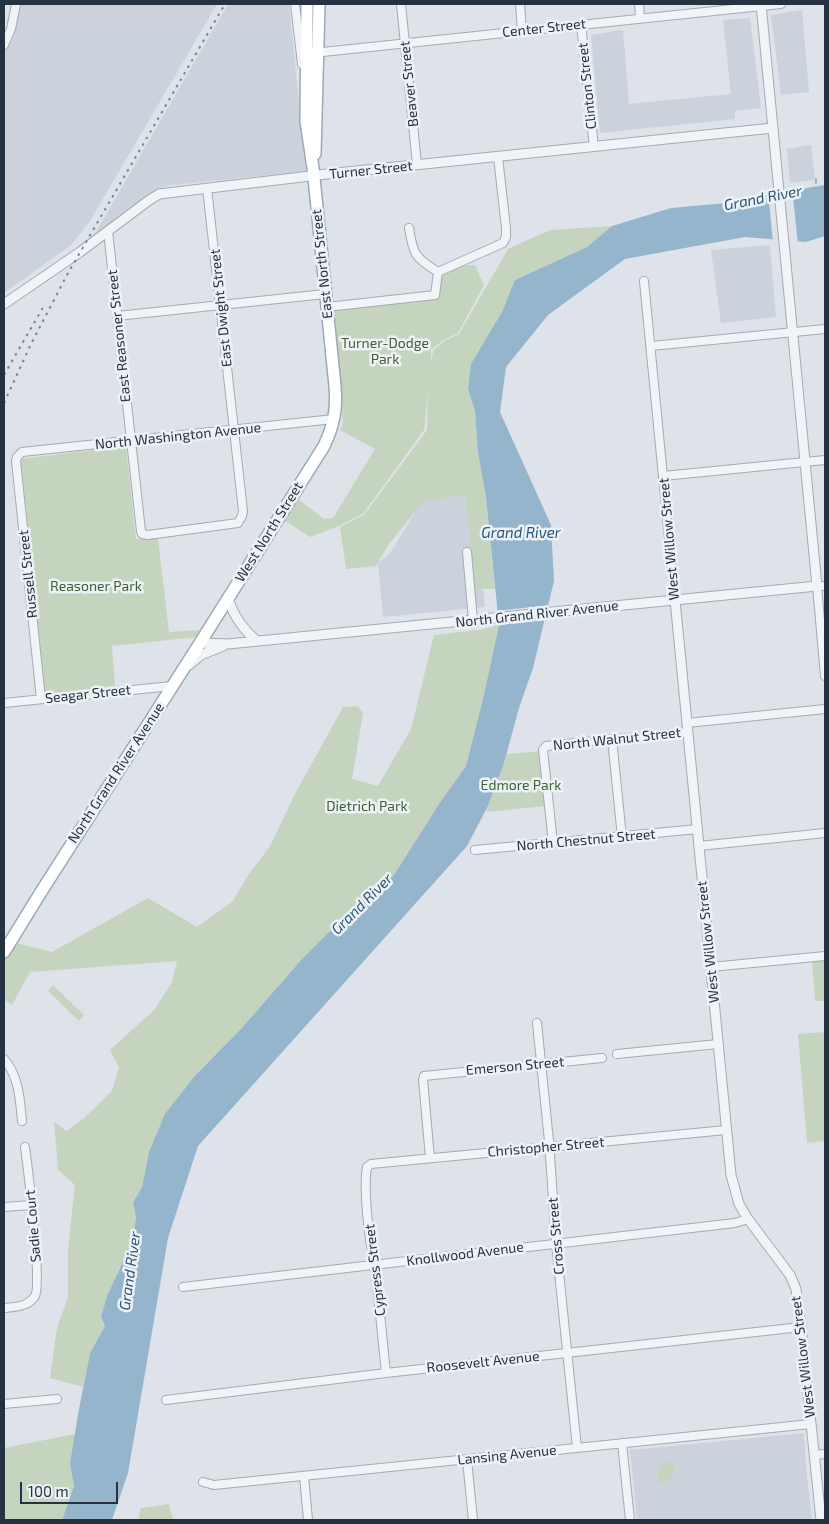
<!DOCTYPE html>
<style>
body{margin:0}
#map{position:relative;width:829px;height:1524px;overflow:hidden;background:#dee3e9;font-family:"Exo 2",sans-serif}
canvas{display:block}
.frame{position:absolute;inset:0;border:5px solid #253242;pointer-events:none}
.scale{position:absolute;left:20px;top:1482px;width:98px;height:22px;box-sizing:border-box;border:2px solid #253242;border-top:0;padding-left:6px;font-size:15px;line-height:18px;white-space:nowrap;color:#253242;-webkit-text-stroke:4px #edf2f6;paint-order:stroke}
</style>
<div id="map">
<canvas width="829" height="1524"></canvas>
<div class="frame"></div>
<div class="scale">100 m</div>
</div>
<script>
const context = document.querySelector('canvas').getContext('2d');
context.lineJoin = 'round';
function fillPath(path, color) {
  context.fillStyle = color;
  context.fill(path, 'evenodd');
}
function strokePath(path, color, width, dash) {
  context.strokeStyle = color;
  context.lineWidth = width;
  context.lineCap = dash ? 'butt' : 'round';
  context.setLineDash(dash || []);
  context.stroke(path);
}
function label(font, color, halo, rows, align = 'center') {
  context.font = font + ' "Exo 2",sans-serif';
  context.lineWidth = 5;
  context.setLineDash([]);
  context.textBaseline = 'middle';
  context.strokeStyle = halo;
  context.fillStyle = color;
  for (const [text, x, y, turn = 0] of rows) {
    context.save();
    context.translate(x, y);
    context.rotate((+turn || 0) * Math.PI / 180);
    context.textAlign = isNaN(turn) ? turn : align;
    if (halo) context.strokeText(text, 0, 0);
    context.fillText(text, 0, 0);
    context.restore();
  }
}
fillPath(new Path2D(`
 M 21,4 L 217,4 L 90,221 L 71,245 L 4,293 L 4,52 L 14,37 Z
 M 228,4 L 289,4 L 306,171 L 165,186 L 154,190 L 93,237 Z
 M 802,10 L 809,92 L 781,95 L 771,15 Z
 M 750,18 L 761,108 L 735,111 L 735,119 L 600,133 L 591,35 L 623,30 L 629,104 L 731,94 L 723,20 Z
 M 811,145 L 815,180 L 790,183 L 787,149 Z
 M 770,245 L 776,317 L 721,323 L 711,250 Z
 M 473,493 L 485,607 L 383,617 L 378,563 L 391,552 L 424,497 Z
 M 804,1433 L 806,1467 L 812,1520 L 637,1520 L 630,1450 Z`), '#cbd2db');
fillPath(new Path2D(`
 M 612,226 L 587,247 L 515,280 L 502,312 L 485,342 L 468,389 L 475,411 L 478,453 L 486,497 L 495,589 L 472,589 L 470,557 L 472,551 L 465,495 L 424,501 L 389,544 L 376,566 L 346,569 L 340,527 L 364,515 L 427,430 L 428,392 L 424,430 L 363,514 L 339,526 L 310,537 L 284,520 L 298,499 L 324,519 L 333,518 L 375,449 L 340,430 L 343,423 L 334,309 L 438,298 L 442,276 L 463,265 L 475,265 L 484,285 L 458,333 L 442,341 L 431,350 L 431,364 L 433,351 L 444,341 L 459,334 L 508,249 L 550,230 Z
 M 126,446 L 136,539 L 158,538 L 169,632 L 201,630 L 197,637 L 112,646 L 115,686 L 45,694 L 21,459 Z
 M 499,625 L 483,699 L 466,766 L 439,804 L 394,875 L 345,916 L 302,959 L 240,1030 L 149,1152 L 142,1187 L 133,1201 L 136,1217 L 133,1240 L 107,1296 L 101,1317 L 105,1326 L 90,1353 L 83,1387 L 50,1378 L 57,1328 L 68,1297 L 68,1250 L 75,1185 L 58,1170 L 54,1121 L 66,1131 L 83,1119 L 112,1091 L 119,1067 L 110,1050 L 155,1009 L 172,982 L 177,961 L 30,972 L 12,1005 L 4,999 L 4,952 L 8,945 L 20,944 L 52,952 L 148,898 L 197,927 L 233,901 L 247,877 L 270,846 L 296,792 L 343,707 L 358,706 L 363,713 L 352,779 L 378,786 L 411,729 L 434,635 L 479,630 Z
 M 541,751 L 546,806 L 486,812 L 507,754 Z
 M 825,958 L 825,1001 L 815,1001 L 812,959 Z
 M 53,985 L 84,1015 L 79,1021 L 48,991 Z
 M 825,1032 L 825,1141 L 807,1143 L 798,1034 Z
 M 75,1434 L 70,1463 L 74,1486 L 62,1520 L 4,1520 L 4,1448 Z
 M 671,1461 L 675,1467 L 674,1475 L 667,1482 L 658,1482 L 657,1474 L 662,1465 Z
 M 169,1504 L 173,1520 L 138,1520 L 141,1508 Z`), '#c5d4be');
fillPath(new Path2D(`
 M 825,185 L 825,236 L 806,242 L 745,237 L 625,259 L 548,315 L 506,367 L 500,412 L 551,525 L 554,581 L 533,668 L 519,708 L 504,763 L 488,806 L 467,846 L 198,1146 L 168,1238 L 128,1473 L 112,1520 L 62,1520 L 74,1486 L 70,1463 L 79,1409 L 90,1353 L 105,1326 L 101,1317 L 107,1296 L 133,1240 L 136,1217 L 133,1202 L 142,1187 L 149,1152 L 165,1114 L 194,1077 L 240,1030 L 302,959 L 345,916 L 394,875 L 439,804 L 466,766 L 483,699 L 499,625 L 486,497 L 478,453 L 475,411 L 468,389 L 471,364 L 502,312 L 515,280 L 587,247 L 612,226 L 671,208 L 738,202 L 759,196 Z`), '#95b5cd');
fillPath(new Path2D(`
 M 792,188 L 798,244 L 773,242 L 768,192 Z
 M 551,605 L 547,620 L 496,625 L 495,611 Z`), '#dee3e9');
strokePath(new Path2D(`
 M 816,179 L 816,183`), '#95b5cd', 2);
const minor = new Path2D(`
 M 295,4 L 302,64
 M 401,4 L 417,165
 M 520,4 L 522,31
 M 639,4 L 640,18
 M 581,24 L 594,147
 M 4,45 L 11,29 L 16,4
 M 313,53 L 781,4
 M 409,228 C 413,254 415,258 438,272
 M 108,231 L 141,531 L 142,534 L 148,535 L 238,523 L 242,516 L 243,511 L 207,188
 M 644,281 L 675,600
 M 327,307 L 435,295 L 438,272 L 503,243 L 506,237 L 506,228 L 498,157
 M 117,316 L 325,294
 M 651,346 L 825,329
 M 663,476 L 825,460
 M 467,552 L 473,620
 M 825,586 L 817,586 L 825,676
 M 41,699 L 16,461 L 17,457 L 22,452 L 334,419
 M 4,703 L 172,686
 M 687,723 L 825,709
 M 612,739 L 622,837
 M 553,843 L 543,750 L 546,746 L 688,732
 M 699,846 L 825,833
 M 475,850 L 698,829
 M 711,967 L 825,956
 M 537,1023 L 549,1141 L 556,1243 L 577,1448
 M 617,1054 L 718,1044
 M 4,1059 C 19,1076 20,1100 22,1121
 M 430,1158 L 423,1080 L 424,1076 L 602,1058
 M 4,1207 L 31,1205
 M 183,1287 L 735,1223 L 748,1219
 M 4,1308 C 15,1307 28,1307 35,1296 C 42,1284 28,1169 25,1147
 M 386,1373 L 375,1265 C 369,1243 363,1188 367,1167 L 371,1164 L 726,1130
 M 166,1400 L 386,1373 L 801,1327
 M 4,1404 L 57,1399
 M 622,1443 L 630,1520
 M 815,1455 L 825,1454
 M 467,1460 L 473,1520
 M 304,1476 L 308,1520
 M 203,1482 L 214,1485 L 811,1424`);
const tertiary = new Path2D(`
 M 4,304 L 80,252 L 148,201 L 159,194 L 327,174 L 773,128
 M 228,599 C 234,616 243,630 257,641
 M 675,600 L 731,1175 L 739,1204 L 748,1219 L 790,1275 L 796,1289 L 801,1327 L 821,1520
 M 200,643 L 228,644 L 817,586 L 761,4
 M 189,665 L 201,655 L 223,646`);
const primary = new Path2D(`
 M 315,154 L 319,4
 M 4,952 L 41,892 L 200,643 L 324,446 C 334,425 337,409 335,386 L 313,168 L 306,121 L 307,4`);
strokePath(minor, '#a3aab4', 10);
strokePath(tertiary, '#a3aab4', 11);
strokePath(primary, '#9ca9b6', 14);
strokePath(minor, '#f1f4f7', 8);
strokePath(tertiary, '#f1f4f7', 9);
strokePath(primary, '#fff', 11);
strokePath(new Path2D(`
 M 4,375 L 45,304
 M 4,403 L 31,344 L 68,273 L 225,4`), '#768494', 2, [2.5, 5]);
label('14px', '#253242', '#edf2f6', [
 ["Center Street",544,28,-6],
 ["Beaver Street",409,84,-96],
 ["Clinton Street",587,86,-96],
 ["Turner Street",371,170,-6],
 ["East North Street",322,264,-96],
 ["East Dwight Street",221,308,-96],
 ["East Reasoner Street",119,336,-96],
 ["North Washington Avenue",178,436,-6],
 ["West North Street",269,532,-58],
 ["West Willow Street",669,539,-95],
 ["Russell Street",28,574,-96],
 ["North Grand River Avenue",537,614,-6],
 ["Seagar Street",88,694,-6],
 ["North Walnut Street",617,739,-6],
 ["North Grand River Avenue",116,773,-57],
 ["North Chestnut Street",586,840,-5],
 ["West Willow Street",708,942,-96],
 ["Emerson Street",515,1066,-5],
 ["Christopher Street",546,1147,-5],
 ["Sadie Court",33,1226,-95],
 ["Cross Street",556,1236,-95],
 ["Knollwood Avenue",465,1254,-7],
 ["Cypress Street",375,1270,-97],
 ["West Willow Street",803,1357,-97],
 ["Roosevelt Avenue",483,1362,-6],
 ["Lansing Avenue",507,1455,-6]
]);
label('14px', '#3e5f31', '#edf2f6', [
 ["Turner-Dodge",385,343],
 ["Park",385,359],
 ["Reasoner Park",96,586],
 ["Edmore Park",521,785],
 ["Dietrich Park",367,806]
]);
label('italic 15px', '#2b557a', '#edf2f6', [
 ["Grand River",763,198,-11],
 ["Grand River",521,533],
 ["Grand River",362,904,-45],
 ["Grand River",130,1271,-82]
]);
</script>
